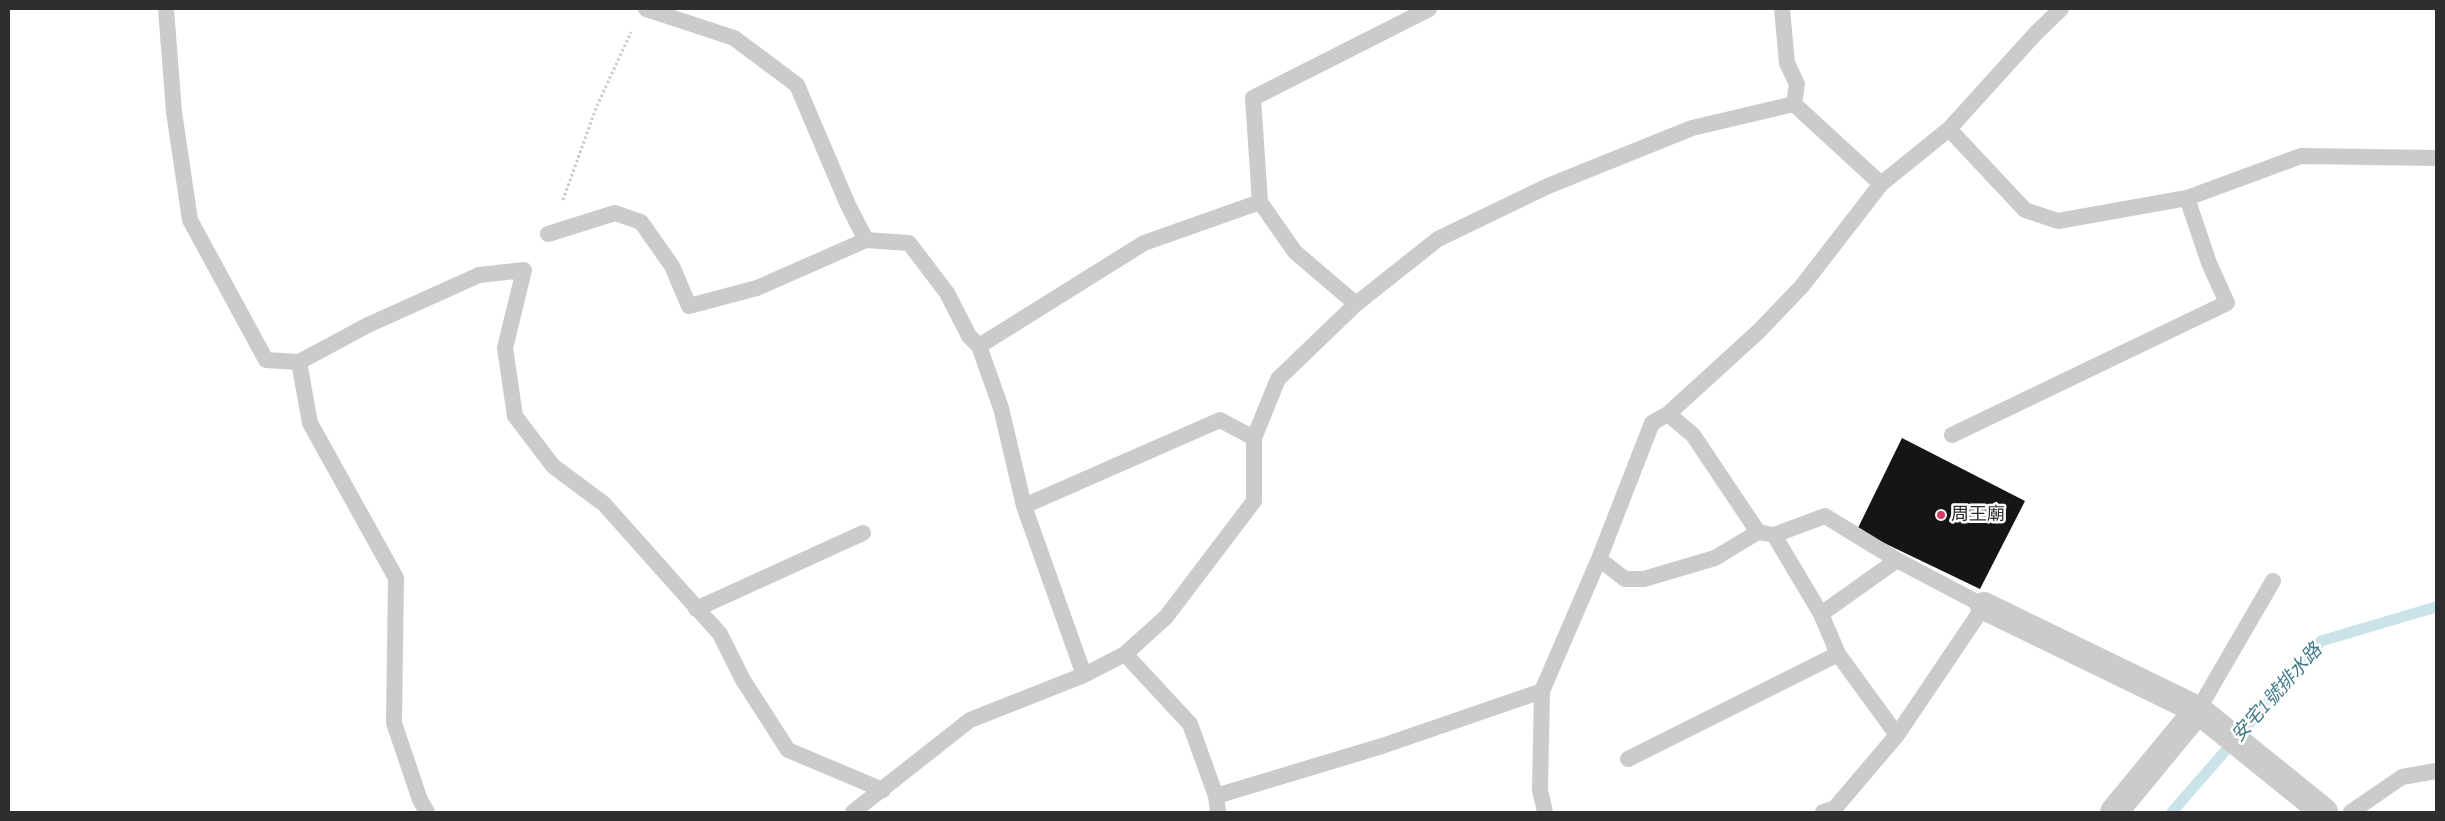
<!DOCTYPE html>
<meta charset="utf-8">
<style>
body{margin:0}
#map{position:relative;width:2445px;height:821px;overflow:hidden;background:#fff;font-family:"PT Sans",sans-serif}
canvas{display:block}
.frame{position:absolute;inset:0;border:10px solid #2e2e2e;pointer-events:none}
</style>
<div id="map">
<canvas width="2445" height="821"></canvas>
<div class="frame"></div>
</div>
<script>
const context = document.querySelector('canvas').getContext('2d');
context.lineJoin = 'round';
function strokePath(path, color, width, dash) {
  context.strokeStyle = color;
  context.lineWidth = width;
  context.lineCap = dash ? 'butt' : 'round';
  context.setLineDash(dash || []);
  context.stroke(path);
}
function fillPath(path, color) {
  context.fillStyle = color;
  context.fill(path, 'evenodd');
}
function label(font, color, halo, rows, align = 'center') {
  context.font = font + ' "PT Sans","Noto Sans TC",sans-serif';
  context.lineWidth = 5;
  context.setLineDash([]);
  context.textBaseline = 'middle';
  context.strokeStyle = halo;
  context.fillStyle = color;
  for (const [text, x, y, turn = 0] of rows) {
    context.save();
    context.translate(x, y);
    context.rotate((+turn || 0) * Math.PI / 180);
    context.textAlign = isNaN(turn) ? turn : align;
    if (halo) context.strokeText(text, 0, 0);
    context.fillText(text, 0, 0);
    context.restore();
  }
}
strokePath(new Path2D(`
 M 2172,812 L 2321,641 L 2436,607`), '#cae3e9', 11);
fillPath(new Path2D(`
 M 1902,438 L 2025,501 L 1980,589 L 1857,530 Z`), '#151515');
strokePath(new Path2D(`
 M 563,200 L 596,108 L 631,32`), '#cbcbcb', 3, [2.5, 2.5]);
strokePath(new Path2D(`
 M 166,9 L 174,112 L 190,220 L 266,360 L 299,362
 M 646,9 L 734,38 L 797,85 L 848,205 L 866,240
 M 1429,9 L 1253,98 L 1260,202 L 1295,252 L 1356,304 L 1438,239 L 1548,186 L 1692,128 L 1794,104
 M 1782,9 L 1787,63 L 1797,84 L 1794,104
 M 1794,104 L 1881,184 L 1949,129 L 2036,33 L 2061,9
 M 1949,129 L 2025,210 L 2058,221 L 2187,198 L 2301,156 L 2436,158
 M 548,234 L 615,213 L 641,222 L 672,266 L 689,306 L 757,288 L 866,240 L 909,243 L 947,293 L 969,336 L 979,346 L 1001,408 L 1024,506 L 1084,675
 M 979,346 L 1144,243 L 1260,202
 M 1668,414 L 1693,435 L 1758,532
 M 1952,435 L 2227,303 L 2209,263 L 2187,198
 M 1024,506 L 1220,420 L 1254,438
 M 1774,535 L 1825,516 L 1897,560
 M 1599,559 L 1625,579 L 1644,579 L 1715,558 L 1758,532 L 1774,535 L 1821,614 L 1838,654 L 1897,735 L 1835,808 L 1823,812
 M 696,609 L 863,533
 M 1821,614 L 1897,560 L 1984,606 L 1897,735
 M 1125,654 L 1190,724 L 1216,796 L 1218,812
 M 1542,691 L 1540,790 L 1545,812
 M 2198,710 L 2273,581
 M 1628,759 L 1838,654
 M 1216,796 L 1382,746 L 1542,691 L 1599,559 L 1652,423 L 1668,414 L 1759,331 L 1802,286 L 1881,184
 M 427,812 L 420,800 L 394,723 L 396,578 L 310,423 L 299,362 L 368,325 L 479,275 L 524,270 L 505,348 L 515,416 L 553,466 L 604,504 L 720,634 L 743,680 L 788,750 L 883,790
 M 853,812 L 970,720 L 1084,675 L 1125,654 L 1166,617 L 1254,501 L 1254,438 L 1278,379 L 1356,304
 M 2351,812 L 2402,777 L 2436,771`), '#cbcbcb', 16);
strokePath(new Path2D(`
 M 1984,606 L 2198,710 L 2324,812
 M 2114,812 L 2198,710`), '#cbcbcb', 28);
for (const [x, y, r, color] of [
 [1941,515,5,"#d83d65"]
]) {
  const dot = new Path2D();
  dot.arc(x, y, r, 0, 2 * Math.PI);
  context.fillStyle = color;
  context.fill(dot);
  strokePath(dot, '#fff', 2);
}
label('18px', '#2e2e2e', '#fff', [
 ["周王廟",1951,515]
], 'left');
label('italic 19px', '#427c8a', '#fff', [
 ["安宅1號排水路",2277,693,-48]
]);
</script>
